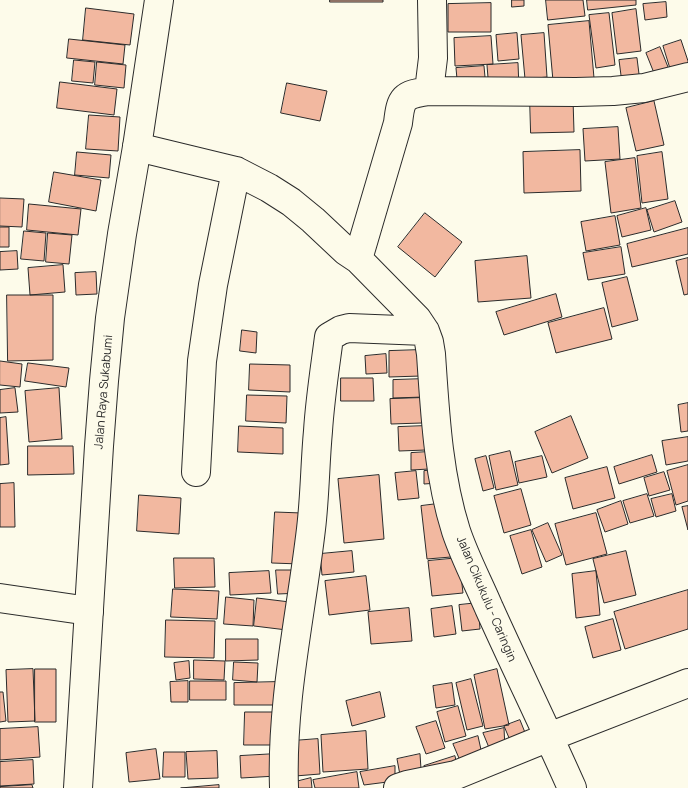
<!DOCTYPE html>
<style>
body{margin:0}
canvas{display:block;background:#fdfbea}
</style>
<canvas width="688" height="788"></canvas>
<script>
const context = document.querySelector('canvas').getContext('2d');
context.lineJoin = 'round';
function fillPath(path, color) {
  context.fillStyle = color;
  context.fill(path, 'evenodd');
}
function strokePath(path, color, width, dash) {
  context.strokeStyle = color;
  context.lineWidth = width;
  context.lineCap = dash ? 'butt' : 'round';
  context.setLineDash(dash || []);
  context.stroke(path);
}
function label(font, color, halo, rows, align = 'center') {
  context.font = font + ' Manrope,sans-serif';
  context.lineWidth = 4;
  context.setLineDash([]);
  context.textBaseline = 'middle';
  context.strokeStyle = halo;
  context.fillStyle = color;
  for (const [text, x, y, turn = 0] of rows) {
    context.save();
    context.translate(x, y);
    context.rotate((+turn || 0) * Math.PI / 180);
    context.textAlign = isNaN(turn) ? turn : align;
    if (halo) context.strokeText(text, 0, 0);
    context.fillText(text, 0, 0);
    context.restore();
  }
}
const building = new Path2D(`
 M 330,0 L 383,0 L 383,2 L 330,2 Z
 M 512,0 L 524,0 L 524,6 L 512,7 Z
 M 546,0 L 583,0 L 585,16 L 548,20 Z
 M 587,0 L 636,0 L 636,5 L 588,10 Z
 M 666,2 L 667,17 L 645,20 L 643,4 Z
 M 491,3 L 491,32 L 448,32 L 448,4 Z
 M 86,8 L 134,14 L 130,45 L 83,40 Z
 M 636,9 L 641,51 L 617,54 L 612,13 Z
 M 609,13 L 615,65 L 596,68 L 589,15 Z
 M 589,21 L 594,78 L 553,81 L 548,25 Z
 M 517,33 L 519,59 L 498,61 L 496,35 Z
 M 544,33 L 547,77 L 525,79 L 521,35 Z
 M 491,36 L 493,64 L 455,66 L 454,38 Z
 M 69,39 L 125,45 L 123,64 L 67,58 Z
 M 681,40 L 688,61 L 688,70 L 672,75 L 663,46 Z
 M 660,47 L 670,72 L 656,78 L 646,53 Z
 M 637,58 L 640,82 L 622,83 L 619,60 Z
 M 74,60 L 95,62 L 93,83 L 72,81 Z
 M 97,62 L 126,65 L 124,88 L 95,85 Z
 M 518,63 L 519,88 L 489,90 L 487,65 Z
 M 484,66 L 486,88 L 458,90 L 456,68 Z
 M 60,82 L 117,89 L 114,115 L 57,108 Z
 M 287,83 L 327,91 L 320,121 L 281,113 Z
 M 530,99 L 573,99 L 574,132 L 531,133 Z
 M 654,101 L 664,145 L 636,151 L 626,108 Z
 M 89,115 L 120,117 L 118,151 L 86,149 Z
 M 618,127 L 620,159 L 585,161 L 583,129 Z
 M 580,150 L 581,191 L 524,193 L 523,152 Z
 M 77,152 L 111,155 L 109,178 L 75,175 Z
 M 662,152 L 668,199 L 642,203 L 637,156 Z
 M 635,158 L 641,208 L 611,213 L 605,162 Z
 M 54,172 L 101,180 L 96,211 L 49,202 Z
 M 0,198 L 24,199 L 22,227 L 0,226 Z
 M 675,201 L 682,222 L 654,232 L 647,210 Z
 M 29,204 L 81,209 L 78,235 L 27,230 Z
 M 646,208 L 651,230 L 622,237 L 617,216 Z
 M 425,213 L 462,242 L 435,277 L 398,247 Z
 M 615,216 L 620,245 L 586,251 L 581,222 Z
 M 0,227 L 9,227 L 9,247 L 0,247 Z
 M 688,228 L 688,254 L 632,267 L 627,244 Z
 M 24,231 L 46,233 L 44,261 L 21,259 Z
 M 48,233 L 72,235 L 69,264 L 46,262 Z
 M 621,247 L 625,274 L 588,280 L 583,253 Z
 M 17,251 L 18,269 L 0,270 L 0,252 Z
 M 527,256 L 531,298 L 478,302 L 475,261 Z
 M 688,258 L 688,294 L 684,295 L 676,261 Z
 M 63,265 L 65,292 L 30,295 L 28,268 Z
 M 96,272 L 97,294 L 76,295 L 75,273 Z
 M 627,277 L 638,320 L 612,327 L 602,283 Z
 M 556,294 L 562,317 L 504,335 L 496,312 Z
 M 7,295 L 53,295 L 53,360 L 8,361 Z
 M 604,308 L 612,339 L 556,353 L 548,323 Z
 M 242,330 L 257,332 L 256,353 L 240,351 Z
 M 420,350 L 421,376 L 389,377 L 389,351 Z
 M 386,354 L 387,373 L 366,374 L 365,356 Z
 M 0,361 L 22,364 L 20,387 L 0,385 Z
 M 28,363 L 69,368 L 66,387 L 25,381 Z
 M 250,364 L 290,365 L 290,392 L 249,390 Z
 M 341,378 L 373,378 L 374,401 L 341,401 Z
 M 424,379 L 424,397 L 393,398 L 393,380 Z
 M 15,388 L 18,412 L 0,413 L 0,390 Z
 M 59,388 L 62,439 L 29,442 L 25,391 Z
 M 247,395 L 287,396 L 286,423 L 246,421 Z
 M 421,398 L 422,423 L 391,424 L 390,399 Z
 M 688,403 L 688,431 L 681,432 L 678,405 Z
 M 571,416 L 588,458 L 552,473 L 535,432 Z
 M 6,417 L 9,464 L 0,465 L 0,418 Z
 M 239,426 L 283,428 L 283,454 L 238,452 Z
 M 425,426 L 426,450 L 399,451 L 398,427 Z
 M 688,437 L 688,461 L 666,465 L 662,441 Z
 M 28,446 L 73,446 L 74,474 L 28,475 Z
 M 510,451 L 518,485 L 496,490 L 489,456 Z
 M 428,452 L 429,469 L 411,470 L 411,453 Z
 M 652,455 L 657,472 L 619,484 L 614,467 Z
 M 486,456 L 494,488 L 483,491 L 475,459 Z
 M 542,456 L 547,477 L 519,483 L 515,462 Z
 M 688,465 L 688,501 L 676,505 L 667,471 Z
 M 607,467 L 615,498 L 573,509 L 565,478 Z
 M 437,470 L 438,483 L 424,484 L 424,471 Z
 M 416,471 L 419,498 L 398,500 L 395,473 Z
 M 664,472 L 670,490 L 649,496 L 644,478 Z
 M 379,475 L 384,539 L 344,543 L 338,479 Z
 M 14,483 L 15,527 L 0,527 L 0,484 Z
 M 521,489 L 531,525 L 504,533 L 494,496 Z
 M 647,494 L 654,516 L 630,523 L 623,501 Z
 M 672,494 L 676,511 L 656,517 L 651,499 Z
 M 139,495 L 181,498 L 179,534 L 137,531 Z
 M 621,501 L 628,524 L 605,532 L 597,510 Z
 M 445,503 L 451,557 L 427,559 L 421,506 Z
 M 688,506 L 688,530 L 682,507 Z
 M 275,512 L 302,513 L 300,564 L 272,563 Z
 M 596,513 L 607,554 L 566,565 L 555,524 Z
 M 548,523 L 562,555 L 546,562 L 532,530 Z
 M 531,530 L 542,567 L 522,574 L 510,536 Z
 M 352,551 L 354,572 L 322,575 L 320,554 Z
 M 626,551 L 636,595 L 604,603 L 593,559 Z
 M 174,558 L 214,558 L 215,587 L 175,588 Z
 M 459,558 L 463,593 L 432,596 L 428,561 Z
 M 276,570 L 300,570 L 301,593 L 278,594 Z
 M 269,571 L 271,593 L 230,595 L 229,573 Z
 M 596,571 L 600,615 L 576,618 L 572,574 Z
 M 366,576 L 370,610 L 329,615 L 325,581 Z
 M 173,589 L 219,591 L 217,619 L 171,617 Z
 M 688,590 L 688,629 L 625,649 L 614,612 Z
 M 226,597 L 254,600 L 253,626 L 224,624 Z
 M 257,598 L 298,603 L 295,631 L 254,626 Z
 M 478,603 L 480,629 L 462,631 L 459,605 Z
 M 452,606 L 456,634 L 434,637 L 431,609 Z
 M 409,608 L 412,641 L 371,644 L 368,612 Z
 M 613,619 L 621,650 L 593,658 L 585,627 Z
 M 166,620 L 215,621 L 214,658 L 165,657 Z
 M 226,639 L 258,639 L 258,660 L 226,661 Z
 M 194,660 L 225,661 L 224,680 L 194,679 Z
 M 189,661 L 190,678 L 176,680 L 174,663 Z
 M 234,662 L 258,663 L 257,682 L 233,680 Z
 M 33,669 L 35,721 L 8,722 L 6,670 Z
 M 35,669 L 56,669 L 56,722 L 35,722 Z
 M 497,669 L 509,725 L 485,729 L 474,675 Z
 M 471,679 L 483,726 L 467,730 L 456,683 Z
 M 188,681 L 188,702 L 171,702 L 170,682 Z
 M 190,681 L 226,681 L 226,700 L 190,700 Z
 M 277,682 L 277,705 L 234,705 L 234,683 Z
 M 452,683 L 455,705 L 436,708 L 433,686 Z
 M 0,692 L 3,692 L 6,721 L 0,722 Z
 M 380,692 L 385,717 L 352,726 L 346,701 Z
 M 458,706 L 466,736 L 445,742 L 437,712 Z
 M 245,712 L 279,712 L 279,745 L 244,745 Z
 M 520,720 L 528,740 L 512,745 L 504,726 Z
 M 436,721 L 445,748 L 426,754 L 416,727 Z
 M 38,727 L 40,757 L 0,760 L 0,729 Z
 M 504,728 L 505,748 L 492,755 L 483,733 Z
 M 366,731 L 368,769 L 323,772 L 321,735 Z
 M 478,736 L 483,759 L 461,763 L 453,744 Z
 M 318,739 L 320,774 L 295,776 L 292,741 Z
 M 156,749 L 160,779 L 129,782 L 126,753 Z
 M 217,751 L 218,778 L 188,779 L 186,752 Z
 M 164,752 L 185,752 L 185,777 L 163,777 Z
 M 276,754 L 277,776 L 241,778 L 240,756 Z
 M 420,754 L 421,769 L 400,775 L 397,759 Z
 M 455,756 L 457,766 L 426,774 L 424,766 Z
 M 33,760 L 34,784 L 0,786 L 0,762 Z
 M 395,766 L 395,781 L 364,785 L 360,772 Z
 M 357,772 L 359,788 L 315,788 L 313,780 Z
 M 311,778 L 312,788 L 297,788 L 295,782 Z
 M 32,785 L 33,788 L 0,788 L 0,787 Z
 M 219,785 L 219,788 L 181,788 Z`);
fillPath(building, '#f2b8a0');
strokePath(building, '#2b2b2b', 1);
const minor = new Path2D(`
 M 429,91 L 433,58 L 432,0
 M 137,147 L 236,171 L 269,188 L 291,202 L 313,220 L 346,251 L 358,259 L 417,319 L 425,331 L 429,342 L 431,354 C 435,413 438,474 456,531 C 465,558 478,582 489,608 C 516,668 545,727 572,788
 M 358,259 L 398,123 C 401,97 403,95 429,91 L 576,92 L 613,91 L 644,88 L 688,77
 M 196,472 L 202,361 L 213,285 L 236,171
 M 0,598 L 89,611
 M 284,788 C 281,701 301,615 311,529 C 315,496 315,463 318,431 C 320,399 325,368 329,337 L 341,330 L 349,328 L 425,331
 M 398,788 L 407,785 L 456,775 L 549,737 L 688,683`);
const trunk = new Path2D(`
 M 78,788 L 99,446 L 104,381 L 110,318 L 122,234 L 137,147 L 159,0`);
strokePath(minor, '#2b2b2b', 30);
strokePath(trunk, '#2b2b2b', 30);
strokePath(minor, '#fdfbea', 28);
strokePath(trunk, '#fdfbea', 28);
label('12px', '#2b2b2b', '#fdfbea', [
 ["Jalan Raya Sukabumi",104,392,-85],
 ["Jalan Cikukulu - Caringin",486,599,67]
]);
</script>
